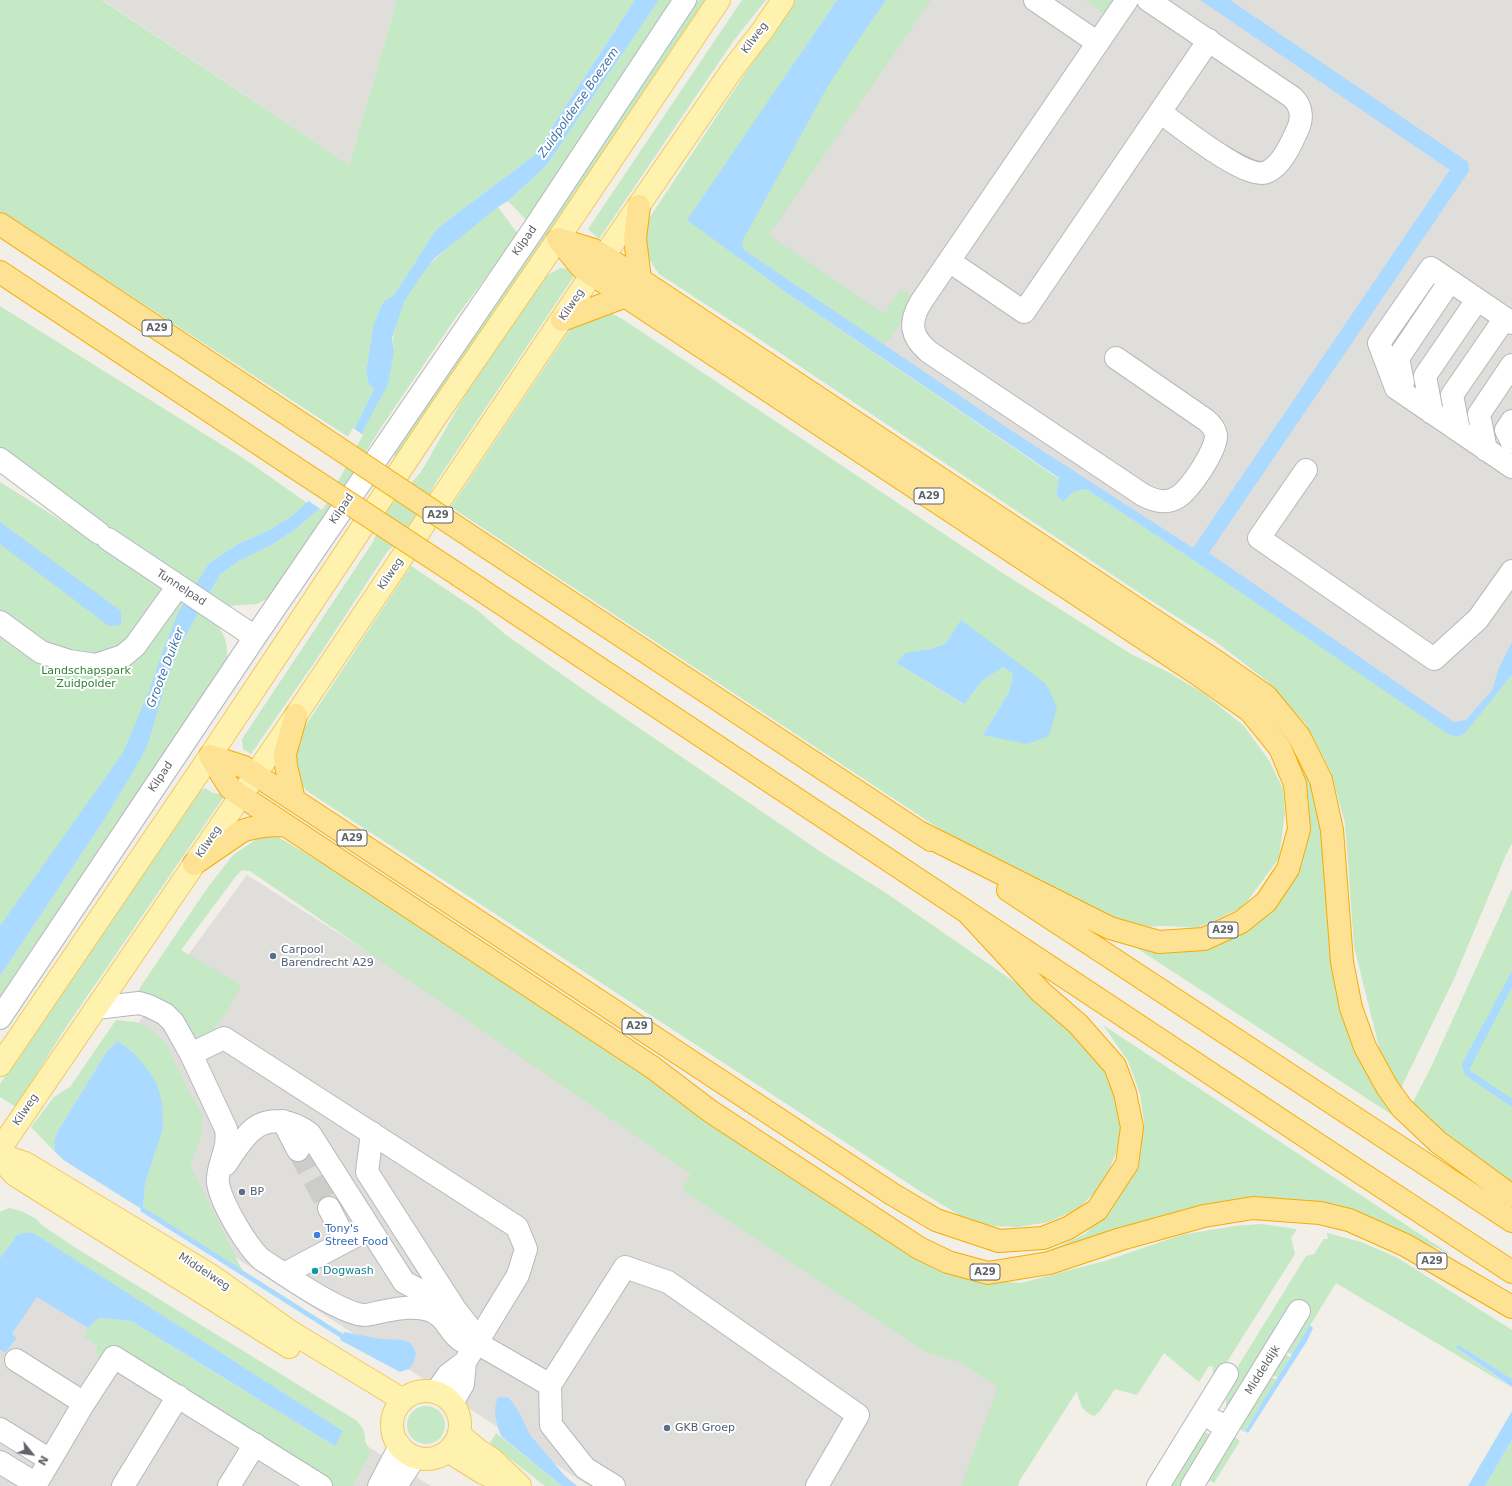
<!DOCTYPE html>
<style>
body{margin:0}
#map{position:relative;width:1512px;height:1486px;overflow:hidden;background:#f1efe8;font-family:"DejaVu Sans",sans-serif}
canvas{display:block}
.north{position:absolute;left:12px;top:1434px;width:40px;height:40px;-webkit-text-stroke:3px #fff;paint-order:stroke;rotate:120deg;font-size:11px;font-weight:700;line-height:16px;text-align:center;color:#5f6368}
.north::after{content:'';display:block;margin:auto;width:14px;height:18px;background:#5f6368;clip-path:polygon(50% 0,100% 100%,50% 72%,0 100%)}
</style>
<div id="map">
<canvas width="1512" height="1486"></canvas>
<div class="north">N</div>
</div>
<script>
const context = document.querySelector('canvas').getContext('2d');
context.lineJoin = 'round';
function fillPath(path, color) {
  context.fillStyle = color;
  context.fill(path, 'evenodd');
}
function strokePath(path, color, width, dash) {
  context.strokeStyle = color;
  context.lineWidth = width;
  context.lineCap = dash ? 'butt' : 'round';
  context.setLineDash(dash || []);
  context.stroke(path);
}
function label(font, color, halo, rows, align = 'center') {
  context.font = font + ' "DejaVu Sans",sans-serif';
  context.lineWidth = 4;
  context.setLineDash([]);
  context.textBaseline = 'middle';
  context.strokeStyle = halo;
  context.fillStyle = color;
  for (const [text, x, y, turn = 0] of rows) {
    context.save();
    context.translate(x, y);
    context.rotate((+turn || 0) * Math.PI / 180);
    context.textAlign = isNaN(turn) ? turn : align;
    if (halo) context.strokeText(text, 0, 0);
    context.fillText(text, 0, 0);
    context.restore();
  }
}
fillPath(new Path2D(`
 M 103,0 L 397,0 L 349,165 Z
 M 882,0 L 1512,0 L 1512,662 L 1470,743 L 733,246 L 820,89 Z
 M 247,875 L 1034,1375 L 989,1486 L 589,1486 L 170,1215 L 132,1031 Z
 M 37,1296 L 88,1328 L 343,1431 L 431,1486 L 0,1486 L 0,1350 L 5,1353 L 17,1338 L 12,1334 Z`), '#e0deda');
fillPath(new Path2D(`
 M 0,0 L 102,0 L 349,165 L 397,0 L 635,0 L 559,116 L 536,154 L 440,226 L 434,233 L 394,295 L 383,302 L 373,326 L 366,373 L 369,385 L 374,389 L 350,438 L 0,211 Z
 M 659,0 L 677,0 L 528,222 L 508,201 L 546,166 Z
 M 698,0 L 709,0 L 398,458 L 390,452 Z
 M 742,0 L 766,0 L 734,40 L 599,239 L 588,229 Z
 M 794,0 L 837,0 L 688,220 L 791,296 L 1059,479 L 1056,495 L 1063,502 L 1073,492 L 1086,489 L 1202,566 L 1465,733 L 1512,675 L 1512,843 L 1505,857 L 1454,979 L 1401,1088 L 1381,1055 L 1354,946 L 1345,823 L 1331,772 L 1306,724 L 1267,681 L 1215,641 L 1147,598 L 759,339 L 659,274 L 647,256 L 644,240 L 646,223 Z
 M 886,0 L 931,0 L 769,235 L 884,314 L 901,289 L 917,299 L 885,345 L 744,250 L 742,245 L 743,240 L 828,86 L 853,48 Z
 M 1085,0 L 1116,0 L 1104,14 Z
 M 498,207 L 518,234 L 454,320 L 382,426 L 324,518 L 272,596 L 257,604 L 227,606 L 209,595 L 220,575 L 239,561 L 275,543 L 296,529 L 323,505 L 394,352 C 392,336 394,332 399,316 C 414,267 460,238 498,207 Z
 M 560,268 L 569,269 L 576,273 L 436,482 L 412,528 L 387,552 L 316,660 L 251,754 L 243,749 L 242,739 L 373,542 L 386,511 L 421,472 L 464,397 L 546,276 Z
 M 0,306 L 246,460 L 307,503 L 293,515 L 269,530 L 238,544 L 209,563 L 196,585 L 189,581 L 13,461 L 0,448 Z
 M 611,313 L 624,320 L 1001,572 L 1131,654 L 1168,672 L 1203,693 L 1244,726 L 1270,762 L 1283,789 L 1285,812 L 1279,858 L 1243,907 L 1197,928 L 1169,926 L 1121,927 L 999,868 L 451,507 L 573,325 ZM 961,621 L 961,620 L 1057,707 L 983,735 L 1009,692 L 1013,674 L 1003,667 L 982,681 L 963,704 L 896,663 L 930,649 L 945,644 Z
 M 0,482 L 187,600 L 176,657 L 182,642 L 200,610 C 221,625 229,637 227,664 L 0,1005 L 0,976 L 104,820 L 0,944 Z
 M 411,566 L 477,610 L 506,635 L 604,704 L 824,854 L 886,893 L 1061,1014 L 1112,1078 L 1123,1115 L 1119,1145 L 1104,1183 L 1079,1208 L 1049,1222 L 1018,1227 L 994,1226 L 966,1219 L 923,1193 L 307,791 L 300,783 L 293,753 L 300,734 Z
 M 1302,764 L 1311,785 L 1322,829 L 1335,960 L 1406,1124 L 1129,943 L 1173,951 L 1289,883 L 1297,765 Z
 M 205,788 L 213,793 L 225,795 L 66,1027 L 16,1107 L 0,1097 L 0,1084 L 195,794 Z
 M 268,831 L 391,904 L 985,1280 L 1021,1283 L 1108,1260 L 1181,1235 L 1234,1226 L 1261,1224 L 1297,1229 L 1291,1238 L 1295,1254 L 1213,1384 L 1213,1367 L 1209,1366 L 1199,1382 L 1164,1353 L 1137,1395 L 1115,1389 L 1100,1411 L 1094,1416 C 1081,1411 1080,1403 1077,1391 L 1020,1480 L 1018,1486 L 961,1486 L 998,1387 L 960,1362 L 927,1353 L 682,1190 L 691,1174 L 250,871 L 242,870 L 236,876 L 181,950 L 241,985 C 230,1005 218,1038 191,1038 L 135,997 L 141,986 L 206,890 L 232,856 Z
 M 1512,889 L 1512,1184 L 1427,1123 L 1412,1104 L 1432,1065 Z
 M 116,1020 L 136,1022 L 151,1030 L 166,1043 L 187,1088 L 203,1116 L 200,1140 L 190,1165 L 244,1274 L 143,1210 L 145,1184 L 163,1128 L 157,1084 L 133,1052 L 118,1041 L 107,1051 L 59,1129 L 54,1140 L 55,1152 L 31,1127 L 54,1097 L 70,1087 Z
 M 1103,1025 L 1450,1254 L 1387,1226 L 1318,1205 L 1048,1251 L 1085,1234 L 1106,1213 L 1139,1157 L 1144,1122 L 1140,1094 L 1128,1061 Z
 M 9,1208 L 21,1211 L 35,1218 L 43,1226 L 76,1248 L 357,1421 L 363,1429 L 365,1435 L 365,1441 L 370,1451 L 369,1456 L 355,1481 L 353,1486 L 335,1486 L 118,1348 L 111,1347 L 102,1359 L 96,1352 L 97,1345 L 84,1337 L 88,1328 L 99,1318 L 131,1321 L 334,1446 L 343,1431 L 28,1232 L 17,1235 L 0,1258 L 0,1212 Z
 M 1327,1233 L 1361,1242 L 1396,1257 L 1512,1330 L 1512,1379 L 1459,1345 L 1455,1347 L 1512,1388 L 1336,1283 L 1292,1355 L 1281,1348 L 1230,1411 L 1226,1408 L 1226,1399 L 1229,1394 L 1232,1376 L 1306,1256 L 1314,1254 L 1324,1239 L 1328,1239 Z
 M 1279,1351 L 1290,1357 L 1278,1378 L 1267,1371 Z
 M 1265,1374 L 1277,1380 L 1244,1432 L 1236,1426 Z
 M407 1425a19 19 0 1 1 38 0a19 19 0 1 1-38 0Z
 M 1204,1432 L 1207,1433 L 1212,1437 L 1189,1486 L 1168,1486 Z
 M 496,1433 L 562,1486 L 545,1486 L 490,1443 Z
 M 1230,1434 L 1240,1441 L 1214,1483 L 1204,1477 Z
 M 1512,1440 L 1512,1486 L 1485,1486 Z`), '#c5e8c5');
fillPath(new Path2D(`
 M 635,0 L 659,0 L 546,166 L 508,201 L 498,207 L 435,258 L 418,280 L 404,302 L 392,338 L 394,352 L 388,384 L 323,505 L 296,529 L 275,543 L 239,561 L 220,575 L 182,642 L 166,682 L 148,744 L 137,765 L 104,820 L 0,976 L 0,926 L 123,753 L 149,691 L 164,648 L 178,613 L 209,563 L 238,544 L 269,530 L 293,515 L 315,495 L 350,438 L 374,389 L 369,385 L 366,373 L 373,326 L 383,302 L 394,295 L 434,233 L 440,226 L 536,154 L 559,116 Z
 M 837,0 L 886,0 L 853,48 L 828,86 L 743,240 L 742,245 L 744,250 L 1009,429 L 1193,548 L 1450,170 L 1200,0 L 1230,0 L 1468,162 L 1469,171 L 1209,553 L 1454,722 L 1466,720 L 1492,690 L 1499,668 L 1512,642 L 1512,675 L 1465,733 L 1458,737 L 1448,734 L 1202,566 L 1086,489 L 1073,492 L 1063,502 L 1056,495 L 1059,478 L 791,296 L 687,220 Z
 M 0,522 L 121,611 L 121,625 L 109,626 L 0,544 Z
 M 961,620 L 1046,684 L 1057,707 L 1049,736 L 1027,744 L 983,735 L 1009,692 L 1013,674 L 1003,667 L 982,681 L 964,704 L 896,663 L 906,653 L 930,649 L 945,644 Z
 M 1512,971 L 1512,987 L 1469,1070 L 1512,1099 L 1512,1107 L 1465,1075 L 1462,1064 Z
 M 118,1041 L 133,1052 L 148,1070 L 157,1084 L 162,1103 L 163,1128 L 145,1184 L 143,1210 L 65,1161 L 55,1152 L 54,1140 L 59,1129 L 107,1051 Z
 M 28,1232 L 35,1234 L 343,1431 L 335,1446 L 131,1321 L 99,1318 L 88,1328 L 37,1297 L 12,1334 L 17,1338 L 5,1353 L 0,1350 L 0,1258 L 17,1235 Z
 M 1310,1325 L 1313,1328 L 1307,1341 L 1248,1433 L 1245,1431 Z
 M 344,1332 L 381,1339 L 402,1340 L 411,1343 L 416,1353 L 414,1362 L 409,1369 L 400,1372 L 340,1340 Z
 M 1459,1345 L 1512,1379 L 1512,1387 L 1455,1347 Z
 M 505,1397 L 509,1398 L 519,1412 L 531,1436 L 565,1476 L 577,1486 L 562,1486 L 502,1437 C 497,1428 492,1408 498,1398 Z
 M 1512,1411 L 1512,1440 L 1485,1486 L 1468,1486 Z`), '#aadaff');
fillPath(new Path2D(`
 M 353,428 L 363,435 L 325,506 L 322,510 L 307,500 L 314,494 Z`), '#f1efe8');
strokePath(new Path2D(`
 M 143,1210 L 342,1336`), '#aadaff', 5);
strokePath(new Path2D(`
 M 298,1150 L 329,1208`), '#ccccc8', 22, [22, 11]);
const minor = new Path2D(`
 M 1035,0 L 1098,43
 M 1148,0 L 1292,97 C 1303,107 1303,120 1296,133 C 1290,146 1281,166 1267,172 C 1247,181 1178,125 1160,112
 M 949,261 L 1024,312 L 1209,40
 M 1512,323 L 1431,268 L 1379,343 L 1396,388 L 1512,467
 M 1116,358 L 1206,420 C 1211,424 1215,429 1216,435 C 1217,450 1190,489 1178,497 C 1167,504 1154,501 1143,495 L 929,352 C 910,336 909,322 921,302 L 1127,0
 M 1403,383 L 1398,358 L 1450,281
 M 1432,413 L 1425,376 L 1477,300
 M 1512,421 L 1506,430 L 1512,442
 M 1459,431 L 1452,395 L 1505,318
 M 1486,450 L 1479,414 L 1512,365
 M 0,459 L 99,533
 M 1306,470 L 1259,538 L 1434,659 L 1478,619 L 1512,571
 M 108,539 L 255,637
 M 0,622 L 41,652 L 69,661 L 96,665 L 123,656 L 135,646 L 178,586
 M 96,1008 L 139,1003 L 149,1006 L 165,1014 L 173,1022 L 191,1054 L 226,1129 C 229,1148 220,1159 218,1177 C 215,1195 247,1246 261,1259 C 282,1273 342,1315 365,1315 C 370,1315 375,1313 380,1312 C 396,1309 413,1305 429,1310 C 447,1316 449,1334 462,1341 C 466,1343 473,1342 477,1343
 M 0,1018 L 255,637 L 535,227 L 685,0
 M 191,1054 L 224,1038 L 517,1227 L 526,1249 L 518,1275 L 465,1362 L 448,1375 L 436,1392
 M 283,1121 L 298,1150
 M 372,1133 L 367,1172 L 455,1309 L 469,1327 L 477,1343 L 550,1385 L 551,1425 L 585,1468 L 614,1486
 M 226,1164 C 233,1153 241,1141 250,1132 C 267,1115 293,1120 310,1134 L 404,1282 L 452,1307
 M 329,1208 L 346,1241
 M 284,1274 L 361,1233
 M 16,1360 L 84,1403
 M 550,1385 L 625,1267 L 668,1282 L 858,1415 L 817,1486
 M 452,1403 L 463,1384 L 465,1362
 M 1227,1428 L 1299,1311
 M 0,1429 L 50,1460
 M 0,1462 L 36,1484 L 84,1403 L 114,1357 L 321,1486
 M 123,1486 L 178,1396
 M 229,1486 L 255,1444
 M 379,1486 L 400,1446
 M 396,1486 L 415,1457
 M 1158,1486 L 1227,1374
 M 1192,1486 L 1227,1428 L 1215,1421`);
const major = new Path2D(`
 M 0,1065 L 210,756 L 437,415 L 558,239 L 719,0
 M 0,1149 L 296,715 L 604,256 L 732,70 L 762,31 L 783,0
 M 0,1155 L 25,1163 L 212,1276 L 291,1332 L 403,1400
 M 0,1158 L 15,1175 L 289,1347
 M392 1425a34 34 0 1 1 68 0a34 34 0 1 1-68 0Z
 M 459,1434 L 478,1450 L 492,1459 L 520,1486
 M 448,1451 L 483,1473 L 514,1486`);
const highway = new Path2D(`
 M 639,206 L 635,238 L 640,280
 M 0,224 L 314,432
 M 558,239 L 581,267 L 1196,673 L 1250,711 L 1280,748 L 1295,784 L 1299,829 L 1288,869 L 1266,902 L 1241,922 L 1204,939 L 1159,942 L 1110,928 L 919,832
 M 558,239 L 594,250 L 609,259 L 1217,662 L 1266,696 L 1299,736 L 1321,780 L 1332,830 L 1342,962 L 1351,1008 L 1365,1047 L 1387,1087 L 1402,1108 L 1438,1142 L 1512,1196
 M 0,272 L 291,465
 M 562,320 L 626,296
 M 482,544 L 931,840
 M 460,576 L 1335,1156 L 1512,1272
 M 210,756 L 230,788 L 240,795 L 652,1067 L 710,1111 L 919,1248 L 948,1262 L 988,1273 L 1049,1263 L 1121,1239 L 1204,1216 L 1253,1208 L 1320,1213 L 1349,1220 L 1405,1245 L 1512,1307
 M 210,756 L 244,767 L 892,1194 L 936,1220 L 999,1241 L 1043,1238 L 1068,1228 L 1097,1210 L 1127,1164 L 1132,1127 L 1125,1093 L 1115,1066 L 1078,1024 L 1041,992 L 967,912
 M 294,800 L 286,766 L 285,754 L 296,715
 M 194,864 L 242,831 C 256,826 270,825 284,825
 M 1008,890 L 1512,1221`);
strokePath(minor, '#b5b8bc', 24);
strokePath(major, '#f2c960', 24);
strokePath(highway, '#f9ab00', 24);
strokePath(minor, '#fff', 22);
strokePath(major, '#fff2af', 22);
strokePath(highway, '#fde293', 22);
const highwayBridge = new Path2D(`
 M 314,432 L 482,544
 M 291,465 L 460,576`);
strokePath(highwayBridge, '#f9ab00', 24, []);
strokePath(highwayBridge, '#fde293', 22);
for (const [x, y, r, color] of [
 [273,956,4,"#5c6f8a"],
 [242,1192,4,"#5c6f8a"],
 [317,1235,4,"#3f7fe0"],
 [315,1271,4,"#0f9aa8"],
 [667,1428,4,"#5c6f8a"]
]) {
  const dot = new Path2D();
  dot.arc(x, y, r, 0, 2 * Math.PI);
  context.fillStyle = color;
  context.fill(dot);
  strokePath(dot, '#fff', 1.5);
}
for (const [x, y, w] of [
 [157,328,30],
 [929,496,30],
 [438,515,30],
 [352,838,30],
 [1223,930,30],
 [637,1026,30],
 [1432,1261,30],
 [985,1272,30]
]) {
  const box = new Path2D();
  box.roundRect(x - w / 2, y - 8, w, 16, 3);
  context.fillStyle = '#fff';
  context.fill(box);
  strokePath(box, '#5f6368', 1);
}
label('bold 10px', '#5f6368', null, [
 ["A29",157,328],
 ["A29",929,496],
 ["A29",438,515],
 ["A29",352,838],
 ["A29",1223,930],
 ["A29",637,1026],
 ["A29",1432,1261],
 ["A29",985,1272]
]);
label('11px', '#5f6368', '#fff', [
 ["Kilweg",755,38,-53],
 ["Kilpad",525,241,-55],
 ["Kilweg",572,305,-56],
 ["Kilpad",342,509,-56],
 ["Kilweg",391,574,-56],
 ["Tunnelpad",181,588,33],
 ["Kilpad",161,777,-56],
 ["Kilweg",209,842,-56],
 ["Kilweg",26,1110,-56],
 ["Middelweg",204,1272,33],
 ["Middeldijk",1263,1370,-58]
]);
label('11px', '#348238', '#fff', [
 ["Landschapspark",86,671],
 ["Zuidpolder",86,684]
]);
label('11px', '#4e5e75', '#fff', [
 ["Carpool",281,950],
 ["Barendrecht A29",281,963],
 ["BP",250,1192],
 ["GKB Groep",675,1428]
], 'left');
label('11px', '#366cbe', '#fff', [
 ["Tony's",325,1229],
 ["Street Food",325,1242]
], 'left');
label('11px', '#0d838f', '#fff', [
 ["Dogwash",323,1271]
], 'left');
label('italic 12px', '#4174aa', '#fff', [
 ["Zuidpolderse Boezem",579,103,-55],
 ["Groote Duiker",166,668,-69]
]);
</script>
